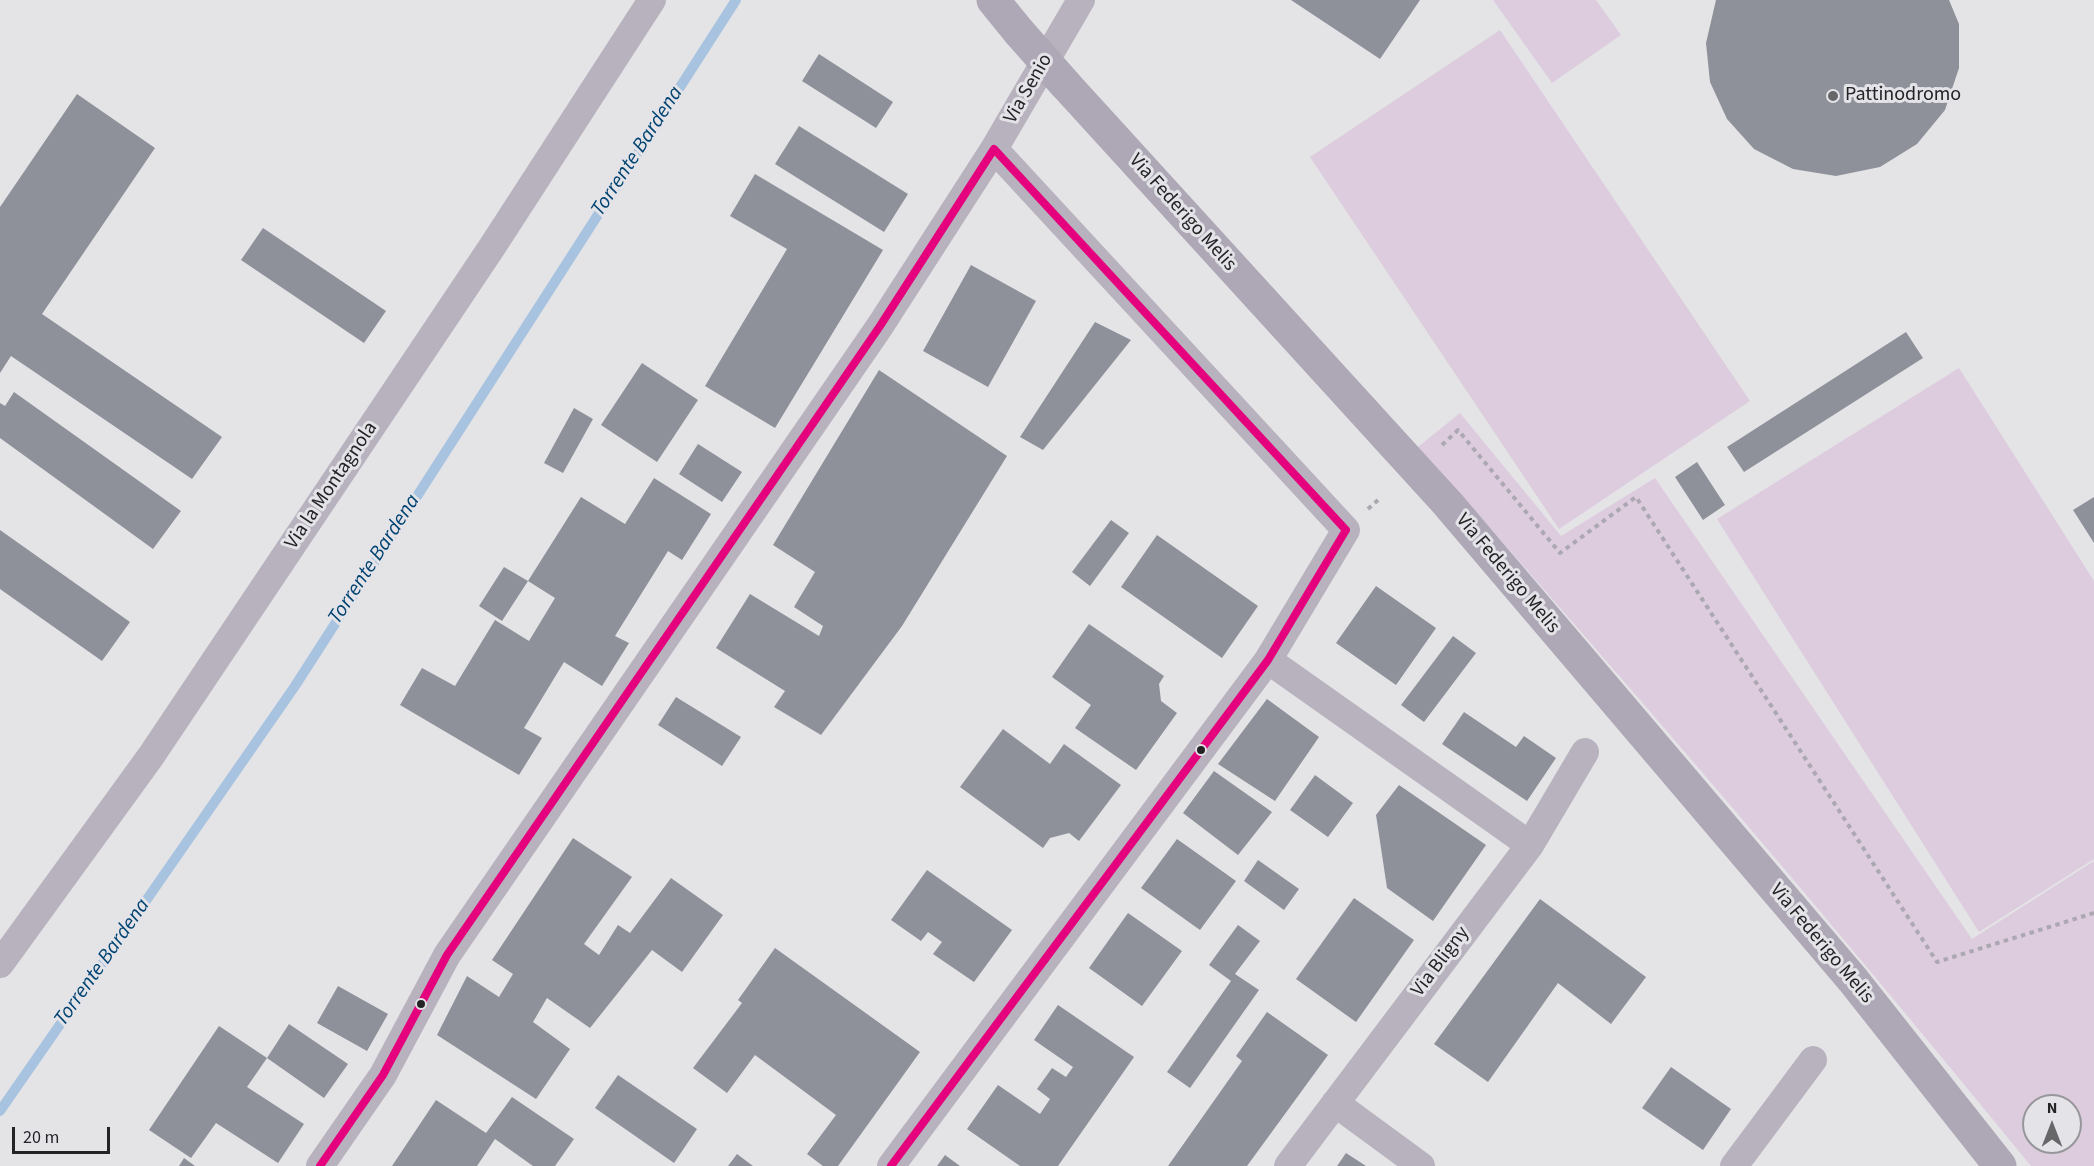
<!DOCTYPE html>
<style>
body{margin:0}
#map{position:relative;width:2094px;height:1166px;overflow:hidden;background:#e4e4e7;font-family:"Source Sans 3",sans-serif}
canvas{display:block}
.north{position:absolute;left:2022px;top:1094px;width:60px;height:60px;box-sizing:border-box;background:#e3e3e8;border:2px solid #97979a;border-radius:50%;rotate:0deg;font-size:16px;font-weight:700;line-height:24px;text-align:center;color:#242426}
.north::after{content:'';display:block;margin:auto;width:21px;height:27px;background:#67676a;clip-path:polygon(50% 0,100% 100%,50% 72%,0 100%)}
.scale{position:absolute;left:12px;top:1127px;width:98px;height:27px;box-sizing:border-box;border:3px solid #242426;border-top:0;padding-left:8px;font-size:18px;line-height:21px;white-space:nowrap;color:#242426;-webkit-text-stroke:4px #e3e3e8;paint-order:stroke}
</style>
<div id="map">
<canvas width="2094" height="1166"></canvas>
<div class="north">N</div>
<div class="scale">20 m</div>
</div>
<script>
const context = document.querySelector('canvas').getContext('2d');
context.lineJoin = 'round';
function fillPath(path, color) {
  context.fillStyle = color;
  context.fill(path, 'evenodd');
}
function strokePath(path, color, width, dash) {
  context.strokeStyle = color;
  context.lineWidth = width;
  context.lineCap = dash ? 'butt' : 'round';
  context.setLineDash(dash || []);
  context.stroke(path);
}
function label(font, color, halo, rows, align = 'center') {
  context.font = font + ' "Source Sans 3",sans-serif';
  context.lineWidth = 6;
  context.setLineDash([]);
  context.textBaseline = 'middle';
  context.strokeStyle = halo;
  context.fillStyle = color;
  for (const [text, x, y, turn = 0] of rows) {
    context.save();
    context.translate(x, y);
    context.rotate((+turn || 0) * Math.PI / 180);
    context.textAlign = isNaN(turn) ? turn : align;
    if (halo) context.strokeText(text, 0, 0);
    context.fillText(text, 0, 0);
    context.restore();
  }
}
fillPath(new Path2D(`
 M 1493,0 L 1596,0 L 1621,35 L 1552,83 Z
 M 1500,30 L 1750,401 L 1559,529 L 1310,157 Z
 M 1959,368 L 2094,581 L 2094,859 L 1979,932 L 1717,519 Z
 M 1460,413 L 1561,536 L 1655,478 L 1972,939 L 2094,861 L 2094,1166 L 2031,1166 C 1832,922 1628,682 1418,447 ZM 2034,1106 L 2070,1106 L 2070,1142 L 2034,1142 Z`), '#ddcbde');
strokePath(new Path2D(`
 M 0,1111 L 295,686 L 736,0`), '#a7c3df', 10);
fillPath(new Path2D(`
 M 1291,0 L 1420,0 L 1380,59 Z
 M 1716,0 L 1949,0 L 1959,24 L 1959,68 L 1945,110 L 1917,144 L 1880,167 L 1836,176 L 1793,169 L 1754,149 L 1727,119 L 1710,82 L 1706,43 Z
 M 819,54 L 893,102 L 876,128 L 802,81 Z
 M 77,94 L 155,148 L 42,314 L 222,437 L 192,479 L 11,356 L 0,373 L 0,207 Z
 M 799,126 L 908,194 L 884,232 L 775,164 Z
 M 755,174 L 883,250 L 775,428 L 705,386 L 787,249 L 730,216 Z
 M 263,228 L 386,311 L 364,343 L 241,260 Z
 M 971,265 L 1036,301 L 988,387 L 923,351 Z
 M 1095,322 L 1131,340 L 1043,450 L 1020,437 Z
 M 1906,332 L 1923,358 L 1744,472 L 1727,447 Z
 M 642,363 L 698,400 L 657,462 L 601,425 Z
 M 879,370 L 1007,456 L 902,626 L 821,735 L 774,707 L 785,691 L 716,648 L 750,594 L 819,636 L 823,626 L 794,607 L 815,572 L 773,545 Z
 M 14,392 L 181,511 L 153,549 L 0,438 L 0,403 L 5,406 Z
 M 574,408 L 593,419 L 563,473 L 544,463 Z
 M 698,444 L 742,472 L 722,502 L 679,474 Z
 M 1697,462 L 1725,505 L 1703,520 L 1675,477 Z
 M 654,478 L 711,514 L 682,560 L 668,551 L 615,636 L 629,643 L 602,686 L 564,662 L 524,728 L 542,738 L 519,775 L 400,705 L 422,668 L 455,686 L 495,620 L 529,641 L 555,598 L 528,581 L 581,497 L 625,524 Z
 M 2094,497 L 2094,543 L 2073,510 Z
 M 1111,520 L 1129,533 L 1090,586 L 1072,572 Z
 M 0,530 L 130,622 L 102,661 L 0,589 Z
 M 1157,535 L 1258,606 L 1222,658 L 1121,587 Z
 M 504,567 L 528,581 L 502,621 L 479,606 Z
 M 1376,586 L 1436,628 L 1396,685 L 1336,643 Z
 M 1089,624 L 1164,676 L 1159,684 L 1161,701 L 1177,713 L 1136,770 L 1075,728 L 1091,705 L 1052,677 Z
 M 1453,636 L 1476,653 L 1424,722 L 1401,705 Z
 M 676,697 L 741,737 L 722,766 L 658,725 Z
 M 1267,699 L 1319,737 L 1275,801 L 1218,764 Z
 M 1464,712 L 1516,747 L 1524,736 L 1556,758 L 1527,801 L 1442,744 Z
 M 1003,729 L 1050,764 L 1064,744 L 1121,785 L 1079,841 L 1069,833 L 1050,838 L 1043,848 L 960,787 Z
 M 1214,771 L 1272,812 L 1238,855 L 1183,813 Z
 M 1315,775 L 1353,803 L 1328,837 L 1290,810 Z
 M 1399,785 L 1486,845 L 1433,921 L 1387,888 L 1376,815 Z
 M 573,838 L 632,877 L 584,944 L 599,955 L 618,925 L 630,933 L 671,878 L 723,915 L 682,972 L 652,950 L 590,1028 L 547,998 L 533,1022 L 570,1049 L 536,1099 L 437,1035 L 467,976 L 499,997 L 513,974 L 492,960 Z
 M 1177,839 L 1236,881 L 1200,930 L 1141,888 Z
 M 1258,860 L 1299,889 L 1284,910 L 1244,881 Z
 M 927,870 L 1012,930 L 974,982 L 933,954 L 942,942 L 928,932 L 921,941 L 891,920 Z
 M 1354,898 L 1414,940 L 1356,1022 L 1296,979 Z
 M 1540,899 L 1646,977 L 1611,1024 L 1558,983 L 1488,1082 L 1434,1044 Z
 M 1128,913 L 1182,951 L 1142,1006 L 1089,968 Z
 M 1238,925 L 1260,941 L 1235,974 L 1259,990 L 1190,1088 L 1167,1072 L 1231,981 L 1209,965 Z
 M 775,948 L 920,1052 L 838,1166 L 823,1166 L 807,1154 L 836,1115 L 755,1055 L 727,1093 L 693,1068 L 742,1003 L 738,1000 Z
 M 338,986 L 388,1014 L 367,1051 L 317,1023 Z
 M 1058,1005 L 1134,1057 L 1058,1166 L 1020,1166 L 967,1129 L 998,1085 L 1040,1114 L 1050,1099 L 1037,1089 L 1052,1068 L 1066,1077 L 1073,1067 L 1034,1040 Z
 M 1267,1012 L 1328,1055 L 1247,1166 L 1168,1166 L 1242,1061 L 1236,1056 Z
 M 289,1024 L 348,1064 L 324,1098 L 267,1058 L 247,1087 L 304,1124 L 278,1163 L 216,1123 L 191,1158 L 149,1130 L 219,1026 L 267,1058 Z
 M 1671,1067 L 1731,1109 L 1703,1150 L 1642,1108 Z
 M 618,1075 L 697,1129 L 674,1163 L 595,1108 Z
 M 512,1097 L 574,1139 L 555,1166 L 533,1166 L 495,1139 L 477,1166 L 392,1166 L 436,1100 L 486,1133 Z
 M 1346,1153 L 1366,1166 L 1337,1166 Z
 M 737,1154 L 753,1166 L 728,1166 Z
 M 945,1155 L 960,1166 L 937,1166 Z
 M 184,1158 L 195,1166 L 179,1166 Z`), '#8e919a');
strokePath(new Path2D(`
 M 1442,445 L 1458,430 L 1560,553 L 1636,497 L 1937,962 L 2094,913
 M 1368,509 L 1379,499`), '#aca8b1', 4, [4.5, 4.5]);
strokePath(new Path2D(`
 M 1268,660 L 1530,845
 M 0,964 L 151,756 L 492,247 L 652,0
 M 1335,1103 L 1421,1166
 M 320,1166 L 383,1075 L 447,955 L 880,326 L 994,149 L 1081,0
 M 891,1166 L 1268,660 L 1346,530 L 994,149
 M 1288,1166 L 1530,845 L 1585,752
 M 1734,1166 L 1813,1060`), '#b7b2bd', 28);
strokePath(new Path2D(`
 M 993,0 L 1019,32
 M 1065,84 L 1448,504 L 1853,980 L 2000,1166`), '#aea8b6', 33);
strokePath(new Path2D(`
 M 1019,32 L 1065,84`), '#aea8b6', 33);
strokePath(new Path2D(`
 M 320,1166 L 383,1075 L 447,955 L 880,326 L 994,149 L 1346,530 L 1268,660 L 891,1166`), '#e5007d', 8);
for (const [x, y, r, color] of [
 [1833,96,6,"#67676a"],
 [1201,750,5,"#242426"],
 [421,1004,5,"#242426"]
]) {
  const dot = new Path2D();
  dot.arc(x, y, r, 0, 2 * Math.PI);
  context.fillStyle = color;
  context.fill(dot);
  strokePath(dot, '#e3e3e8', 2);
}
label('20px', '#242426', '#e3e3e8', [
 ["Via Senio",1029,89,-60],
 ["Via Federigo Melis",1182,213,48],
 ["Via la Montagnola",332,486,-56],
 ["Via Federigo Melis",1507,574,50],
 ["Via Federigo Melis",1821,944,50],
 ["Via Bligny",1441,962,-53]
]);
label('20px', '#242426', '#e3e3e8', [
 ["Pattinodromo",1845,96]
], 'left');
label('italic 21px', '#004371', '#e3e3e8', [
 ["Torrente Bardena",638,152,-57],
 ["Torrente Bardena",375,560,-57],
 ["Torrente Bardena",103,963,-55]
]);
</script>
